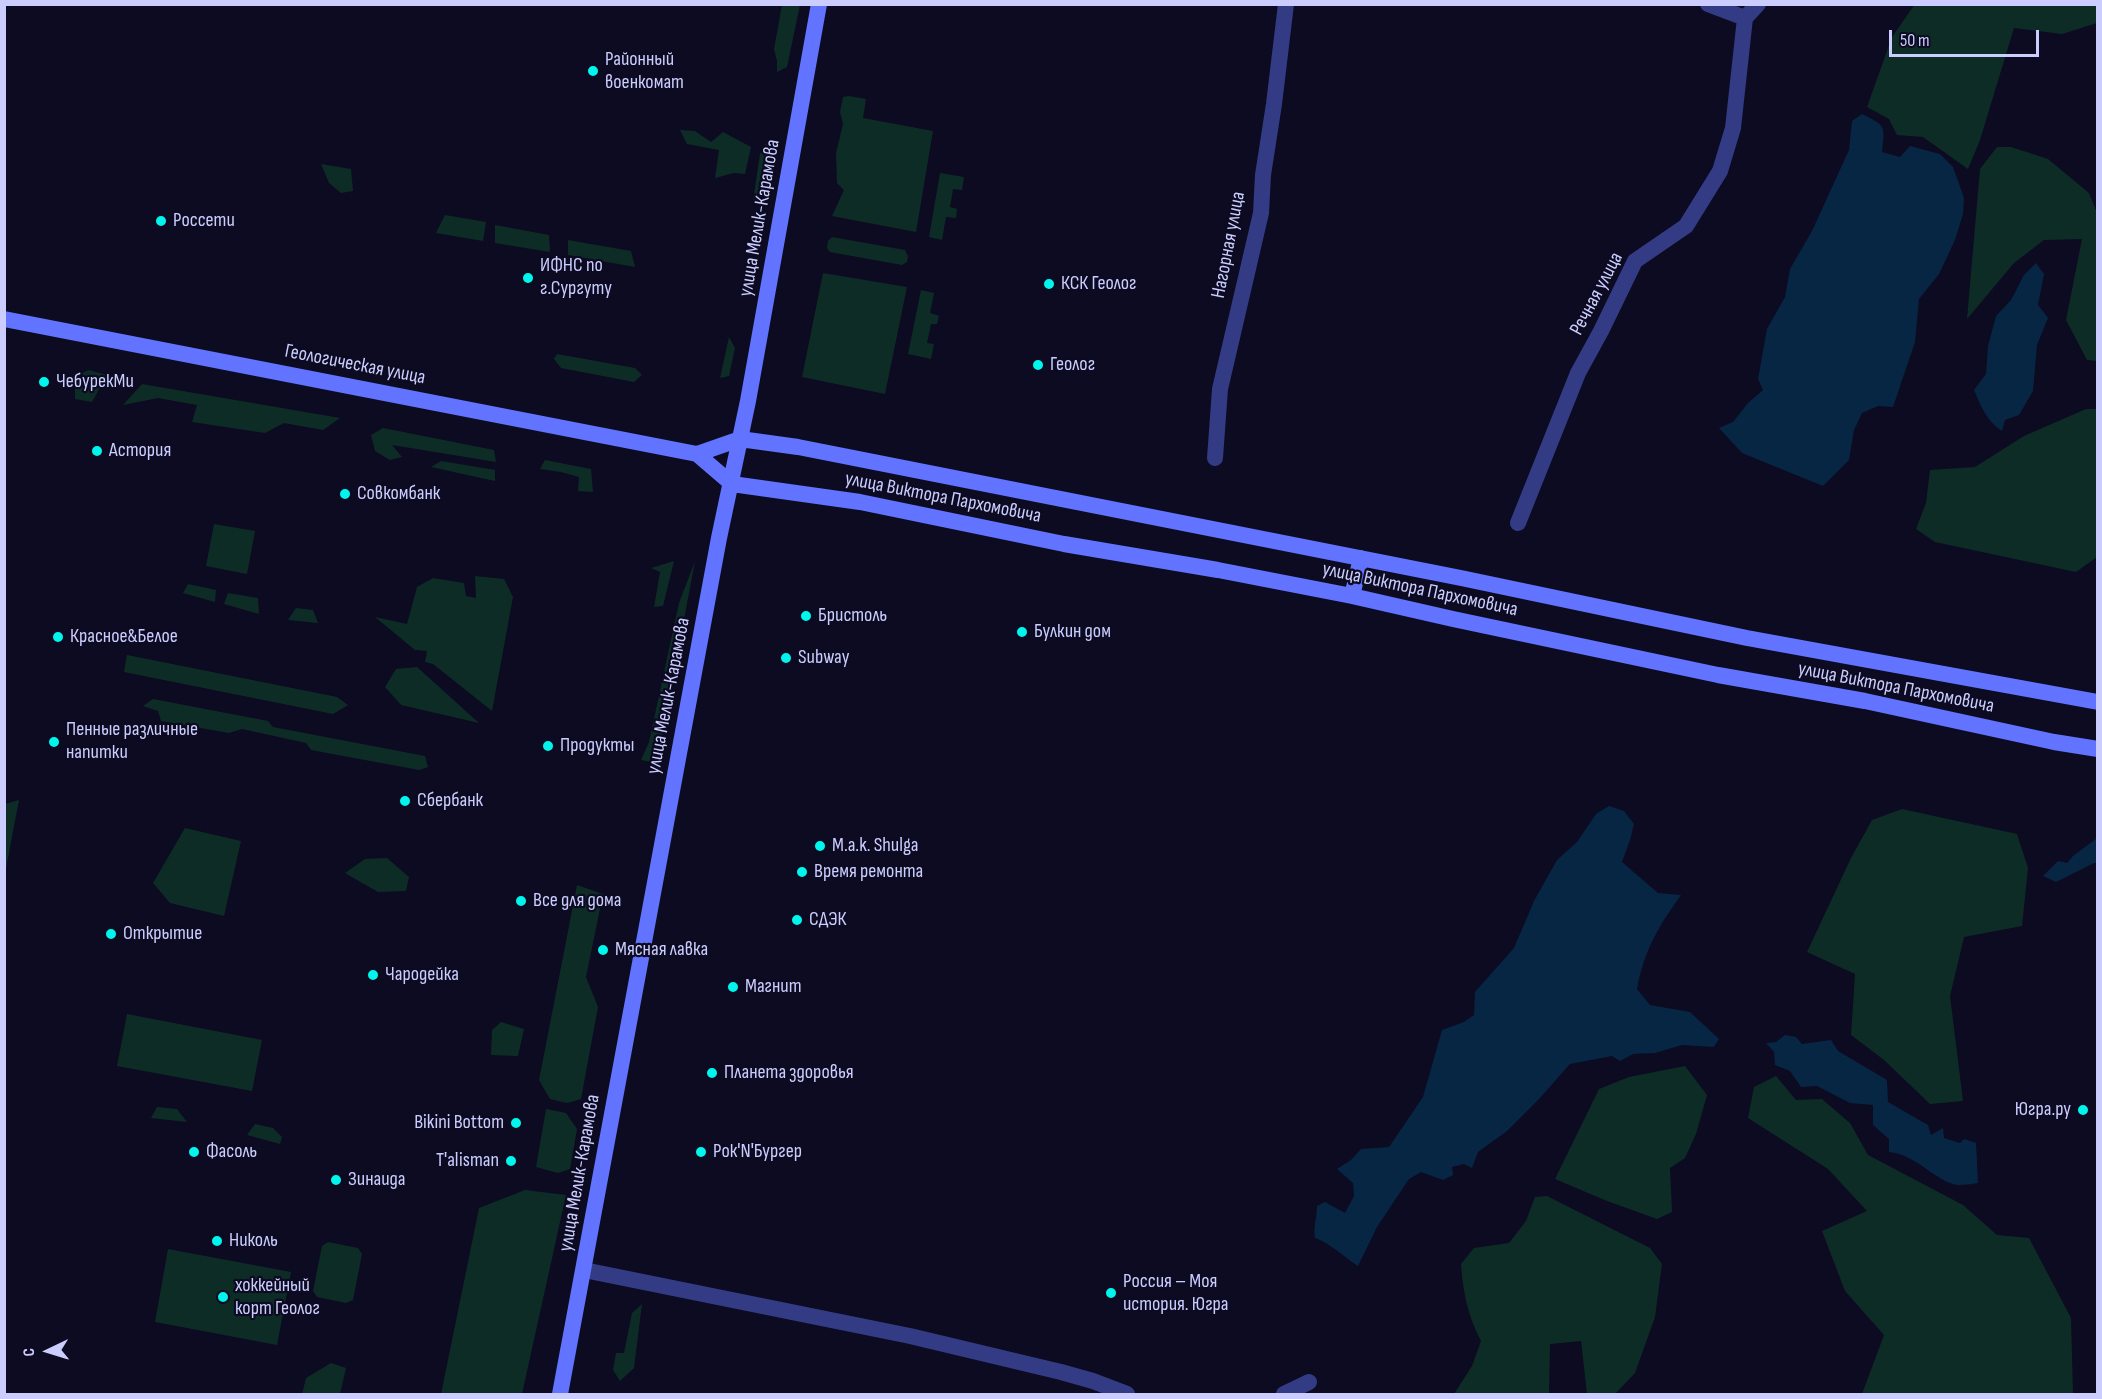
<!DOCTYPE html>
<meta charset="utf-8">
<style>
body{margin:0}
#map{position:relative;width:2102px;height:1399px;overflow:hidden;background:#0c0b21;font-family:"Sofia Sans Condensed",sans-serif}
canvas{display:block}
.frame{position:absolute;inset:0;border:6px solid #cbcdff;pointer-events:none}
.north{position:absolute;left:18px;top:1321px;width:60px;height:60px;-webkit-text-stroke:4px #0c0b21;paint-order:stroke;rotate:266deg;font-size:16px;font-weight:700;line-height:24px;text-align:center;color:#cbcdff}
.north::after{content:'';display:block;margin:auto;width:21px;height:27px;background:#cbcdff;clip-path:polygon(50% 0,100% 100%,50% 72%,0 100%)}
.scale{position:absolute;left:1889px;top:30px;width:150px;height:27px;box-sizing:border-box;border:3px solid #cbcdff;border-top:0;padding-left:8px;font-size:18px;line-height:21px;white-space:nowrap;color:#cbcdff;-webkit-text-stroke:4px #0c0b21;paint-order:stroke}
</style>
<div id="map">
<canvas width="2102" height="1399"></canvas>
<div class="frame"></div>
<div class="north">С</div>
<div class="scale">50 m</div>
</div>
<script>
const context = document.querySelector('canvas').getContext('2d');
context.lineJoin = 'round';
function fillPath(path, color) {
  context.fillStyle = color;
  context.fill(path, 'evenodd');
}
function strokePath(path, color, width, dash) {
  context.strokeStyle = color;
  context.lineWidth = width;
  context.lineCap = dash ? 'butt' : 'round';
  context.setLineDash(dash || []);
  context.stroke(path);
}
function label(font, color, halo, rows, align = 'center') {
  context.font = font + ' "Sofia Sans Condensed",sans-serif';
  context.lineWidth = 4.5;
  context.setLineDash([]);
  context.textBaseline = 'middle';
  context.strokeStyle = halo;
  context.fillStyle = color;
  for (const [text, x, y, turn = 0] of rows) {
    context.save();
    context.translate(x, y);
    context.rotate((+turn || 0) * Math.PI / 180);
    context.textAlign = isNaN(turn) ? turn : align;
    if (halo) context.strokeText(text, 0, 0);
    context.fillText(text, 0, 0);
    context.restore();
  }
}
fillPath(new Path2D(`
 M 1915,4 L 2096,5 L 2097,23 L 2062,34 L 2014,28 L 1980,140 L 1968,169 L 1923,137 L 1897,135 L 1889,119 L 1867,107 L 1892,37 Z
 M 782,5 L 800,5 L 787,67 L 777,72 L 777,61 L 774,49 Z
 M 849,96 L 866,99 L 863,118 L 933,131 L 916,232 L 832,216 L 844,190 L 837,183 L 836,153 L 843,124 L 840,112 L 843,97 Z
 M 680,130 L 695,131 L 711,142 L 723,132 L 751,147 L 745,174 L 734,173 L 715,178 L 719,150 L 687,144 Z
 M 768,140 L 771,146 L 765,195 L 753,201 L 760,154 Z
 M 1997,147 L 2011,147 L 2048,159 L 2089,193 L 2097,213 L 2097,361 L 2087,360 L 2066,320 L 2082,239 L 2044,240 L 2014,263 L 1967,319 L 1980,169 Z
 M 321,164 L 351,169 L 353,191 L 341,193 L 329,183 Z
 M 940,173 L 964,177 L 962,190 L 953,189 L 950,207 L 957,209 L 956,218 L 946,217 L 942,240 L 929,237 Z
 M 445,215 L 486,222 L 483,241 L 436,233 Z
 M 495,225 L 549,235 L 550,252 L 495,243 Z
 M 832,237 L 905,250 L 908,256 L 907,262 L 902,265 L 830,252 L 827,248 L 828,241 Z
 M 568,240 L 631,251 L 635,267 L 568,255 Z
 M 823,273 L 907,287 L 885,394 L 802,377 Z
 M 921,290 L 934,293 L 930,313 L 939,316 L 937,324 L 931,324 L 927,343 L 934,344 L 931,359 L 908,354 Z
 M 729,337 L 735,348 L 729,376 L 720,378 Z
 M 557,354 L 635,368 L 642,375 L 634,382 L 561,368 L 554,359 Z
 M 89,370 L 107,375 L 92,402 L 75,399 L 75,376 Z
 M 142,384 L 340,418 L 323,430 L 284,423 L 265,433 L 192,422 L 197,405 L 158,398 L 123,405 Z
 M 2086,409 L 2097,409 L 2097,557 L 2076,572 L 1935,542 L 1916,529 L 1926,503 L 1930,470 L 1975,467 L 2024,436 Z
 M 383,428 L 494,450 L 496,462 L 392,445 L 402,457 L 390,460 L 375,451 L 371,435 Z
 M 545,460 L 591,469 L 593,492 L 578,491 L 579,477 L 561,472 L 540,469 Z
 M 441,461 L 495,470 L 495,481 L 431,467 Z
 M 214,524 L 255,531 L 247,574 L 206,566 Z
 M 674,561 L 663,606 L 654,607 L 660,572 L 651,568 Z
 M 695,561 L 657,763 L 641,760 L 649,742 L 679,603 Z
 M 475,576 L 504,579 L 513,597 L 492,711 L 433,664 L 425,662 L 427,651 L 415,650 L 375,617 L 407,624 L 417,587 L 433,578 L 464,583 L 466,596 L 476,598 Z
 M 188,584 L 216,590 L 215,602 L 183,593 Z
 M 228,593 L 258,598 L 259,614 L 224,604 Z
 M 296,608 L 313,610 L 318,623 L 288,620 Z
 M 127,655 L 337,697 L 348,705 L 333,714 L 124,672 Z
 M 417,667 L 479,723 L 401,705 L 385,687 L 396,669 Z
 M 153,699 L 268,721 L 273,727 L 425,756 L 428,767 L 419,770 L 311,750 L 306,743 L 242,729 L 229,733 L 161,721 L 158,711 L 143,706 Z
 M 19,800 L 5,874 L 5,804 Z
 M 1902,809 L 2017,834 L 2028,868 L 2022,926 L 1964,937 L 1950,996 L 1963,1101 L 1930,1104 L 1884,1060 L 1851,1035 L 1855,974 L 1807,952 L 1851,858 L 1872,820 Z
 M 185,828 L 241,841 L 224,916 L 170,903 L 153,883 Z
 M 387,858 L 409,877 L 406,891 L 378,892 L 345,873 L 365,859 Z
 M 577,885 L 603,894 L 586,977 L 598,1007 L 581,1099 L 567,1103 L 550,1099 L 539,1080 Z
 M 127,1014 L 262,1040 L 252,1091 L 117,1066 Z
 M 501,1022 L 524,1029 L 518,1056 L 491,1055 L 492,1030 Z
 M 1685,1066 L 1707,1095 L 1696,1134 L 1685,1158 L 1670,1168 L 1672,1212 L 1657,1219 L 1607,1201 L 1555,1179 L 1599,1089 L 1629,1077 Z
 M 1776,1076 L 1796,1100 L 1822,1099 L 1850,1123 L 1868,1155 L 1963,1205 L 1997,1235 L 2029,1238 L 2071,1318 L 2073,1394 L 1862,1394 L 1884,1335 L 1845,1291 L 1822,1231 L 1867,1211 L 1828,1169 L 1748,1118 L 1754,1087 Z
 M 157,1107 L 177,1109 L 187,1122 L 151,1118 Z
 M 546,1109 L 566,1113 L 577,1129 L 570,1169 L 558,1173 L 536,1167 Z
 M 255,1124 L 273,1128 L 282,1137 L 280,1144 L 247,1135 Z
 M 525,1190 L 566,1195 L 522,1394 L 441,1394 L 479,1208 Z
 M 1547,1196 L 1650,1248 L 1662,1264 L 1655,1317 L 1635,1373 L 1615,1394 L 1587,1394 L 1581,1341 L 1550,1344 L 1549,1394 L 1454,1394 L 1472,1366 L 1481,1341 C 1468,1316 1463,1293 1461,1264 L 1474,1248 L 1509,1243 L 1526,1221 L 1535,1197 Z
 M 328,1242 L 358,1248 L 362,1254 L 353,1300 L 346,1303 L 317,1297 L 313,1291 L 322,1246 Z
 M 168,1249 L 291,1272 L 277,1345 L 155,1322 Z
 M 642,1304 L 634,1368 L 620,1381 L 613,1370 L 616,1353 L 624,1353 L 632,1313 Z
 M 331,1363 L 346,1368 L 340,1394 L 302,1394 L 306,1378 Z`), '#0e2c26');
fillPath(new Path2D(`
 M 1862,114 C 1886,126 1885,125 1882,152 L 1900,157 L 1910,146 L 1940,154 L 1953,167 L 1964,198 L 1963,214 L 1955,240 L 1939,274 L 1919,299 L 1915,342 L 1893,407 L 1878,406 L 1862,413 L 1854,430 L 1849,460 L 1823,486 L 1742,453 L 1719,428 L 1733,422 L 1748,403 L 1763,390 L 1758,379 L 1767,329 L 1785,297 L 1790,269 L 1812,231 L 1849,150 L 1852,121 Z
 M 2036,263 L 2044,274 L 2038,305 L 2048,318 L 2037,345 L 2033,391 L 2019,415 L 2005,420 L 2002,431 C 1987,422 1981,406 1974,390 L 1986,374 L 1988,346 L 1996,316 L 2011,300 L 2024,275 Z
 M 1609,806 L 1624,811 L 1634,824 L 1630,840 L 1622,862 L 1658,893 L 1681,895 C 1658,927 1644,951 1637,989 L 1650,1005 L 1690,1012 L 1719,1039 L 1714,1047 L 1682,1045 L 1655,1053 L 1633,1054 L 1620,1061 L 1612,1056 L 1570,1064 L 1539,1099 L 1507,1131 L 1478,1152 L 1472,1168 L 1464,1164 L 1452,1167 L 1453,1175 L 1443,1180 L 1421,1172 L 1409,1179 L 1377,1227 L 1358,1266 C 1344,1257 1330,1243 1315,1238 C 1313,1226 1317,1218 1317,1206 L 1325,1202 L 1345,1213 L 1354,1196 L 1353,1183 L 1337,1169 L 1351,1160 L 1361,1149 L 1389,1147 L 1423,1097 L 1442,1030 L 1464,1022 L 1474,1015 L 1475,992 L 1514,948 L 1534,901 L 1557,860 L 1577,842 L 1596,814 Z
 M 2097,838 L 2097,863 L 2094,863 L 2056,882 L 2043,876 L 2058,861 L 2067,863 L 2073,856 Z
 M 1785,1035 L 1796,1037 L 1802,1044 L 1831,1040 L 1838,1051 L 1887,1080 L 1888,1102 L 1928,1125 L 1931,1135 L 1943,1128 L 1944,1138 L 1960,1143 L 1964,1139 L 1976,1143 L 1978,1183 C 1972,1184 1965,1185 1958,1185 C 1937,1183 1916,1154 1889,1152 L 1889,1139 L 1873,1125 L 1873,1105 L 1850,1103 L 1817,1086 L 1801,1087 L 1790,1071 L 1775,1065 L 1774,1052 L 1766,1043 L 1776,1042 Z`), '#072644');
strokePath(new Path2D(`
 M 1708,4 L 1745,18
 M 1215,458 L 1220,389 L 1261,213 L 1263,175 L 1274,104 L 1286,4
 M 1518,523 L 1578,373 L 1601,331 L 1635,261 L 1686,226 L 1720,171 L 1733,128 L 1745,18 L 1758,4
 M 584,1270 L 910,1336 L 1061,1372 L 1093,1381 L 1127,1394
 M 1284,1394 L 1309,1382`), '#323b84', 16);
strokePath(new Path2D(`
 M 4,319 L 697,454 L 732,484
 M 697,454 L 740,439 L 798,447 L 1461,578 L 1747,638 L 2098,702
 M 732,484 L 860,502 L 1064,544 L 1218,570 L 1352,596 L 1453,619 L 1718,675 L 1865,701 L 2054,742 L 2098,749
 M 1352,596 L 1361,558
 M 560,1394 L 719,538 L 748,401 L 819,4`), '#6274ff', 16);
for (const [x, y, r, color] of [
 [593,71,6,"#00f6ed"],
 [161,221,6,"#00f6ed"],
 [528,278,6,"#00f6ed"],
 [1049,284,6,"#00f6ed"],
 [1038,365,6,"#00f6ed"],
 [44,382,6,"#00f6ed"],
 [97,451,6,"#00f6ed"],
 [345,494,6,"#00f6ed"],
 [806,616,6,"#00f6ed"],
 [1022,632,6,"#00f6ed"],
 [58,637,6,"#00f6ed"],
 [786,658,6,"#00f6ed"],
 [54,742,6,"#00f6ed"],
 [548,746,6,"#00f6ed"],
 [405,801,6,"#00f6ed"],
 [820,846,6,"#00f6ed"],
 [802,872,6,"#00f6ed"],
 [521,901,6,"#00f6ed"],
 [797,920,6,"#00f6ed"],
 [111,934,6,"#00f6ed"],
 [603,950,6,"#00f6ed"],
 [373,975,6,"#00f6ed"],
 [733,987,6,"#00f6ed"],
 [712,1073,6,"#00f6ed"],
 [2083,1110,6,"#00f6ed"],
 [516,1123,6,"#00f6ed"],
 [194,1152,6,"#00f6ed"],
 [701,1152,6,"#00f6ed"],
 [511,1161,6,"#00f6ed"],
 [336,1180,6,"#00f6ed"],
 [217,1241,6,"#00f6ed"],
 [1111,1293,6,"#00f6ed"],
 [223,1297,6,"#00f6ed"]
]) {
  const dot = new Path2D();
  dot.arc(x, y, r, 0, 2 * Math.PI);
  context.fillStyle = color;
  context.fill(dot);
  strokePath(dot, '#0c0b21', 2);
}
label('20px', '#cbcdff', '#0c0b21', [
 ["Районный",605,60],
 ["военкомат",605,83],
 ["Россети",173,221],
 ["ИФНС по",540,266],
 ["г.Сургуту",540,289],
 ["КСК Геолог",1061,284],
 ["Геолог",1050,365],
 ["ЧебурекМи",56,382],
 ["Астория",109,451],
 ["Совкомбанк",357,494],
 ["Бристоль",818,616],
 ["Булкин дом",1034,632],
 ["Красное&Белое",70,637],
 ["Subway",798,658],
 ["Пенные различные",66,730],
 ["напитки",66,753],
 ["Продукты",560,746],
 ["Сбербанк",417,801],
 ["М.a.k. Shulga",832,846],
 ["Время ремонта",814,872],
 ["Все для дома",533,901],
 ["СДЭК",809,920],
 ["Открытие",123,934],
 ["Мясная лавка",615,950],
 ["Чародейка",385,975],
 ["Магнит",745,987],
 ["Планета здоровья",724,1073],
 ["Югра.ру",2071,1110,"right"],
 ["Bikini Bottom",504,1123,"right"],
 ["Фасоль",206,1152],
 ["Рок'N'Бургер",713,1152],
 ["T'alisman",499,1161,"right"],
 ["Зинаида",348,1180],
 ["Николь",229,1241],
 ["Россия – Моя",1123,1282],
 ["история. Югра",1123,1305],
 ["хоккейный",235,1286],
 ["корт Геолог",235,1309]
], 'left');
label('20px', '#cbcdff', '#0c0b21', [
 ["улица Мелик-Карамова",760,218,-80],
 ["Нагорная улица",1229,245,-79],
 ["Речная улица",1597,294,-62],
 ["Геологическая улица",355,365,11],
 ["улица Виктора Пархомовича",943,498,11],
 ["улица Виктора Пархомовича",1420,590,12],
 ["улица Виктора Пархомовича",1896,688,11],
 ["улица Мелик-Карамова",669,696,-79],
 ["улица Мелик-Карамова",580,1173,-80]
]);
</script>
